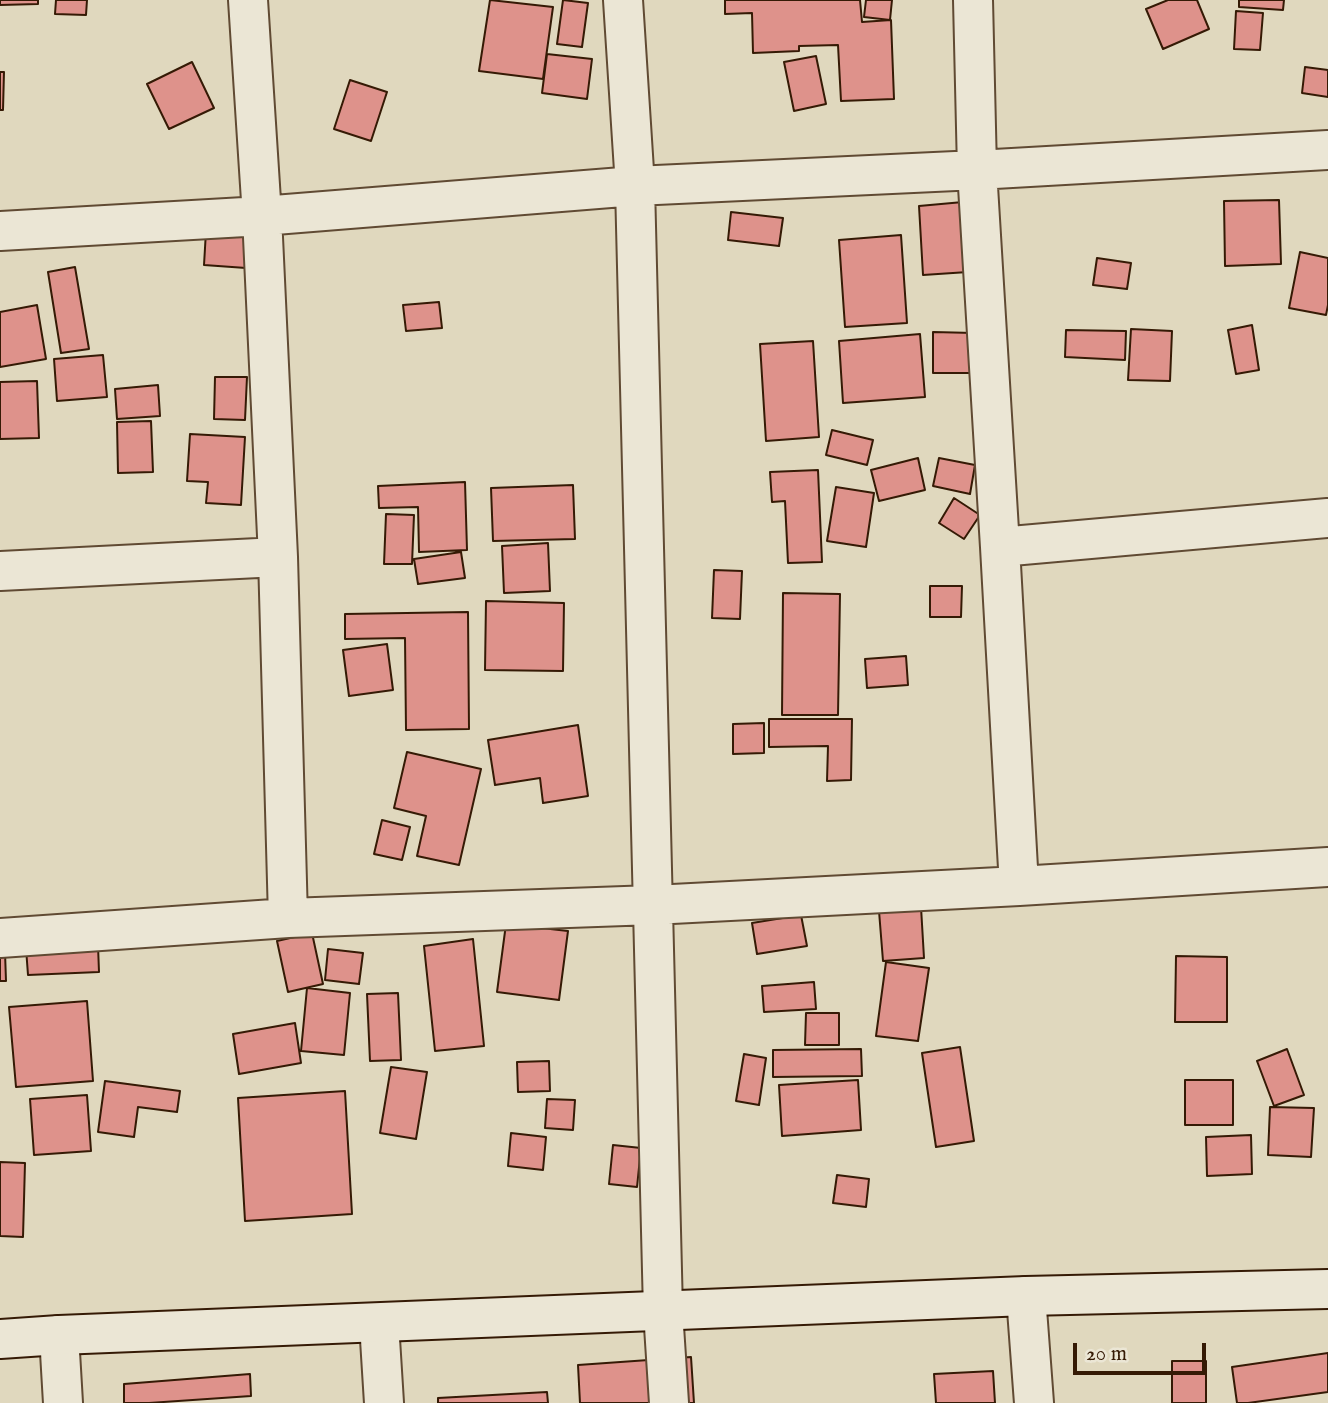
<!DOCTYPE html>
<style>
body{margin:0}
#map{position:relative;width:1328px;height:1403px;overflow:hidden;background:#e0d8be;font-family:"IM FELL English",serif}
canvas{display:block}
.scale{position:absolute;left:1073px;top:1343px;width:133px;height:32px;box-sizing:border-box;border:4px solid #351a05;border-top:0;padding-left:9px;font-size:21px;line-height:24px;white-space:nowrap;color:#351a05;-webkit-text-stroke:5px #ebe6d5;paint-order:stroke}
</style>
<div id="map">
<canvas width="1328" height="1403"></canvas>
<div class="scale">20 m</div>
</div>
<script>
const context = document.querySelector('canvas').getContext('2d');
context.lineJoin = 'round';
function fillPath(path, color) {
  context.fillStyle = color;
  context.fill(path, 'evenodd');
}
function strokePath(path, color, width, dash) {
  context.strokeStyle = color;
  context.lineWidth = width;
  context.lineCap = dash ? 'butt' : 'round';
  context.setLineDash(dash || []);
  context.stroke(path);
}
const building = new Path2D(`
 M 0,0 L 38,0 L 38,4 L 0,5 Z
 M 56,0 L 87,0 L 86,15 L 55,14 Z
 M 490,0 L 553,7 L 543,79 L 479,71 Z
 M 563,0 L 588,3 L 582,47 L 557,44 Z
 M 725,0 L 860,0 L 862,22 L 891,20 L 894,99 L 841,101 L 838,45 L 799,46 L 799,51 L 753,53 L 752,13 L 725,14 Z
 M 866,0 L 892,0 L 890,20 L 864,17 Z
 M 1168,0 L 1197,0 L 1209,29 L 1163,49 L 1146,9 Z
 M 1239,0 L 1284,0 L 1283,10 L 1239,7 Z
 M 1236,11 L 1263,13 L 1260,50 L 1234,49 Z
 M 547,54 L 592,59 L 587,99 L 542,93 Z
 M 816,56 L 826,104 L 794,111 L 784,62 Z
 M 192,62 L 214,108 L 169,129 L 147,84 Z
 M 1305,67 L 1328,70 L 1328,97 L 1302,93 Z
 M 0,72 L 4,72 L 3,110 L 0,110 Z
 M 350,80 L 387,92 L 371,141 L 334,129 Z
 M 1279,200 L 1281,264 L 1225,266 L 1224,201 Z
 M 963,202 L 968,272 L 923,275 L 919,206 Z
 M 731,212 L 783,218 L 779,246 L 728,240 Z
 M 207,214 L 263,218 L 260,269 L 204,265 Z
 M 901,235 L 907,323 L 845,327 L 839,240 Z
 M 1300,252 L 1328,258 L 1328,305 L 1326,315 L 1289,308 Z
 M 1097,258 L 1131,263 L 1127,289 L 1093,285 Z
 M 75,267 L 89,349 L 61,353 L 48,272 Z
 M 439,302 L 442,328 L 406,331 L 403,305 Z
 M 37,305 L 46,359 L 0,367 L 0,312 Z
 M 1252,325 L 1259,370 L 1236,374 L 1228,330 Z
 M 1131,329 L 1172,331 L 1170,381 L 1128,380 Z
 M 1066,330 L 1126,331 L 1125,360 L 1065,357 Z
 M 933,332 L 974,333 L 973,373 L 933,373 Z
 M 920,334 L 925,397 L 843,403 L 839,341 Z
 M 813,341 L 819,437 L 766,441 L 760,344 Z
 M 103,355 L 107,397 L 57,401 L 54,359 Z
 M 215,377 L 247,377 L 245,420 L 214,419 Z
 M 37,381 L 39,438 L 0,439 L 0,382 Z
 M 158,385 L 160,416 L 117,419 L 115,389 Z
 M 151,421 L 153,472 L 118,473 L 117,422 Z
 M 832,430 L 873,440 L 867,465 L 826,455 Z
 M 190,434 L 245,437 L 241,505 L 206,503 L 208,482 L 187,481 Z
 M 918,458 L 925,490 L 879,501 L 871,470 Z
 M 939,458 L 975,465 L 970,494 L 933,486 Z
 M 818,470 L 822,562 L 788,563 L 785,501 L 772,502 L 770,472 Z
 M 465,482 L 467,550 L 419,552 L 418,507 L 379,508 L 378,486 Z
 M 573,485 L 575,539 L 493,541 L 491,488 Z
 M 836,487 L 874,493 L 866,547 L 827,541 Z
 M 954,498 L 980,515 L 964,539 L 939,523 Z
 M 386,514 L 414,515 L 412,564 L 384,564 Z
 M 548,543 L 550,591 L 504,593 L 502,546 Z
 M 461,552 L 465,578 L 418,584 L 414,559 Z
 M 714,570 L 742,571 L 740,619 L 712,618 Z
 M 930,586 L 962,586 L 961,617 L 930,617 Z
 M 783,593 L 840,594 L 838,715 L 782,715 Z
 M 486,601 L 564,603 L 563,671 L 485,670 Z
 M 468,612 L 469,729 L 406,730 L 405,638 L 345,639 L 345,614 Z
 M 387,644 L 393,690 L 349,696 L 343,650 Z
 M 906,656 L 908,685 L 867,688 L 865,659 Z
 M 769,719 L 852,719 L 851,780 L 827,781 L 828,746 L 769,747 Z
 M 764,723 L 764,753 L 733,754 L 733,724 Z
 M 578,725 L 588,796 L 543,803 L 540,778 L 495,785 L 488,740 Z
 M 407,752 L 481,769 L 459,865 L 417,856 L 426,816 L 394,808 Z
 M 382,820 L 410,827 L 402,860 L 374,854 Z
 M 921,907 L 924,958 L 883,961 L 879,911 Z
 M 801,915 L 807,946 L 757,954 L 752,923 Z
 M 506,924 L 568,931 L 559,1000 L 497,992 Z
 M 312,933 L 323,984 L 288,992 L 277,941 Z
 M 473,939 L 484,1046 L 435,1051 L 424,946 Z
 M 98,945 L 99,972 L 28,975 L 26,948 Z
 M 328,949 L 363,953 L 359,984 L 325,980 Z
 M 0,952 L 5,952 L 6,981 L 0,981 Z
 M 1176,956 L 1227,957 L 1227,1022 L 1175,1022 Z
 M 886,962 L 929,968 L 918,1041 L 876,1036 Z
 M 814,982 L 816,1009 L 764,1012 L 762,986 Z
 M 307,988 L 350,993 L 344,1055 L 301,1051 Z
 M 398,993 L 401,1060 L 370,1061 L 367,994 Z
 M 87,1001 L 93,1081 L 16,1087 L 9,1007 Z
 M 806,1013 L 839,1013 L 839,1045 L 805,1045 Z
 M 295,1023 L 301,1063 L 239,1074 L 233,1034 Z
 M 960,1047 L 974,1141 L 936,1147 L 922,1053 Z
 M 861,1049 L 862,1076 L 773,1077 L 773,1050 Z
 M 1287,1049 L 1304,1095 L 1274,1106 L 1257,1061 Z
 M 744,1054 L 766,1058 L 759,1105 L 736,1101 Z
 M 549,1061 L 550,1091 L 518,1092 L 517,1062 Z
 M 391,1067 L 427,1072 L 416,1139 L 380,1133 Z
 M 858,1080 L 861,1130 L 782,1136 L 779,1085 Z
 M 1185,1080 L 1233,1080 L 1233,1125 L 1185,1125 Z
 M 105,1081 L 180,1091 L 177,1112 L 138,1107 L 134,1137 L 98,1132 Z
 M 345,1091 L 352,1214 L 245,1221 L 238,1098 Z
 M 87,1095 L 91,1151 L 34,1155 L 30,1099 Z
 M 547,1099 L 575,1100 L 573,1130 L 545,1128 Z
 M 1270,1107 L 1314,1108 L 1311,1157 L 1268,1155 Z
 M 511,1133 L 546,1137 L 543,1170 L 508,1166 Z
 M 1251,1135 L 1252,1174 L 1207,1176 L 1206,1137 Z
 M 613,1145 L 641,1148 L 637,1187 L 609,1184 Z
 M 0,1162 L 25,1163 L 23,1237 L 0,1236 Z
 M 837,1175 L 869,1179 L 866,1207 L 833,1203 Z
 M 1328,1353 L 1328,1392 L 1248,1403 L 1237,1403 L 1232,1367 Z
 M 691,1357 L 694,1403 L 580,1403 L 578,1365 Z
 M 1172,1361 L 1206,1361 L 1206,1403 L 1172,1403 Z
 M 993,1371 L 995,1403 L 936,1403 L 934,1374 Z
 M 250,1374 L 251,1396 L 149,1403 L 124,1403 L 124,1384 Z
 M 547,1392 L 548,1403 L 438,1403 L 438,1398 Z`);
fillPath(building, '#de928b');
strokePath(building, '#351a05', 2);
const street = new Path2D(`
 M 248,0 L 262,216 L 278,557 L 288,918
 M 623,0 L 635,186 L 663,1311 L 669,1403
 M 973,0 L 977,170 L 1000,547 L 1019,886
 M 0,231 L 262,216 L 635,186 L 977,170 L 1328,150
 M 1000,547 L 1328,518
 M 0,571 L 278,557
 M 0,938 L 288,918 L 653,905 L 1019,886 L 1328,867
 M 1026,1296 L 1034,1403
 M 379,1323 L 384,1403
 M 59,1335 L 63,1403`);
const secondary = new Path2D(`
 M 0,1339 L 59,1335 L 1026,1296 L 1328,1289`);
strokePath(street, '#604a33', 42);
strokePath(secondary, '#351a05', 42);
strokePath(street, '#ebe6d5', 38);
strokePath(secondary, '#ebe6d5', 38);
</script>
